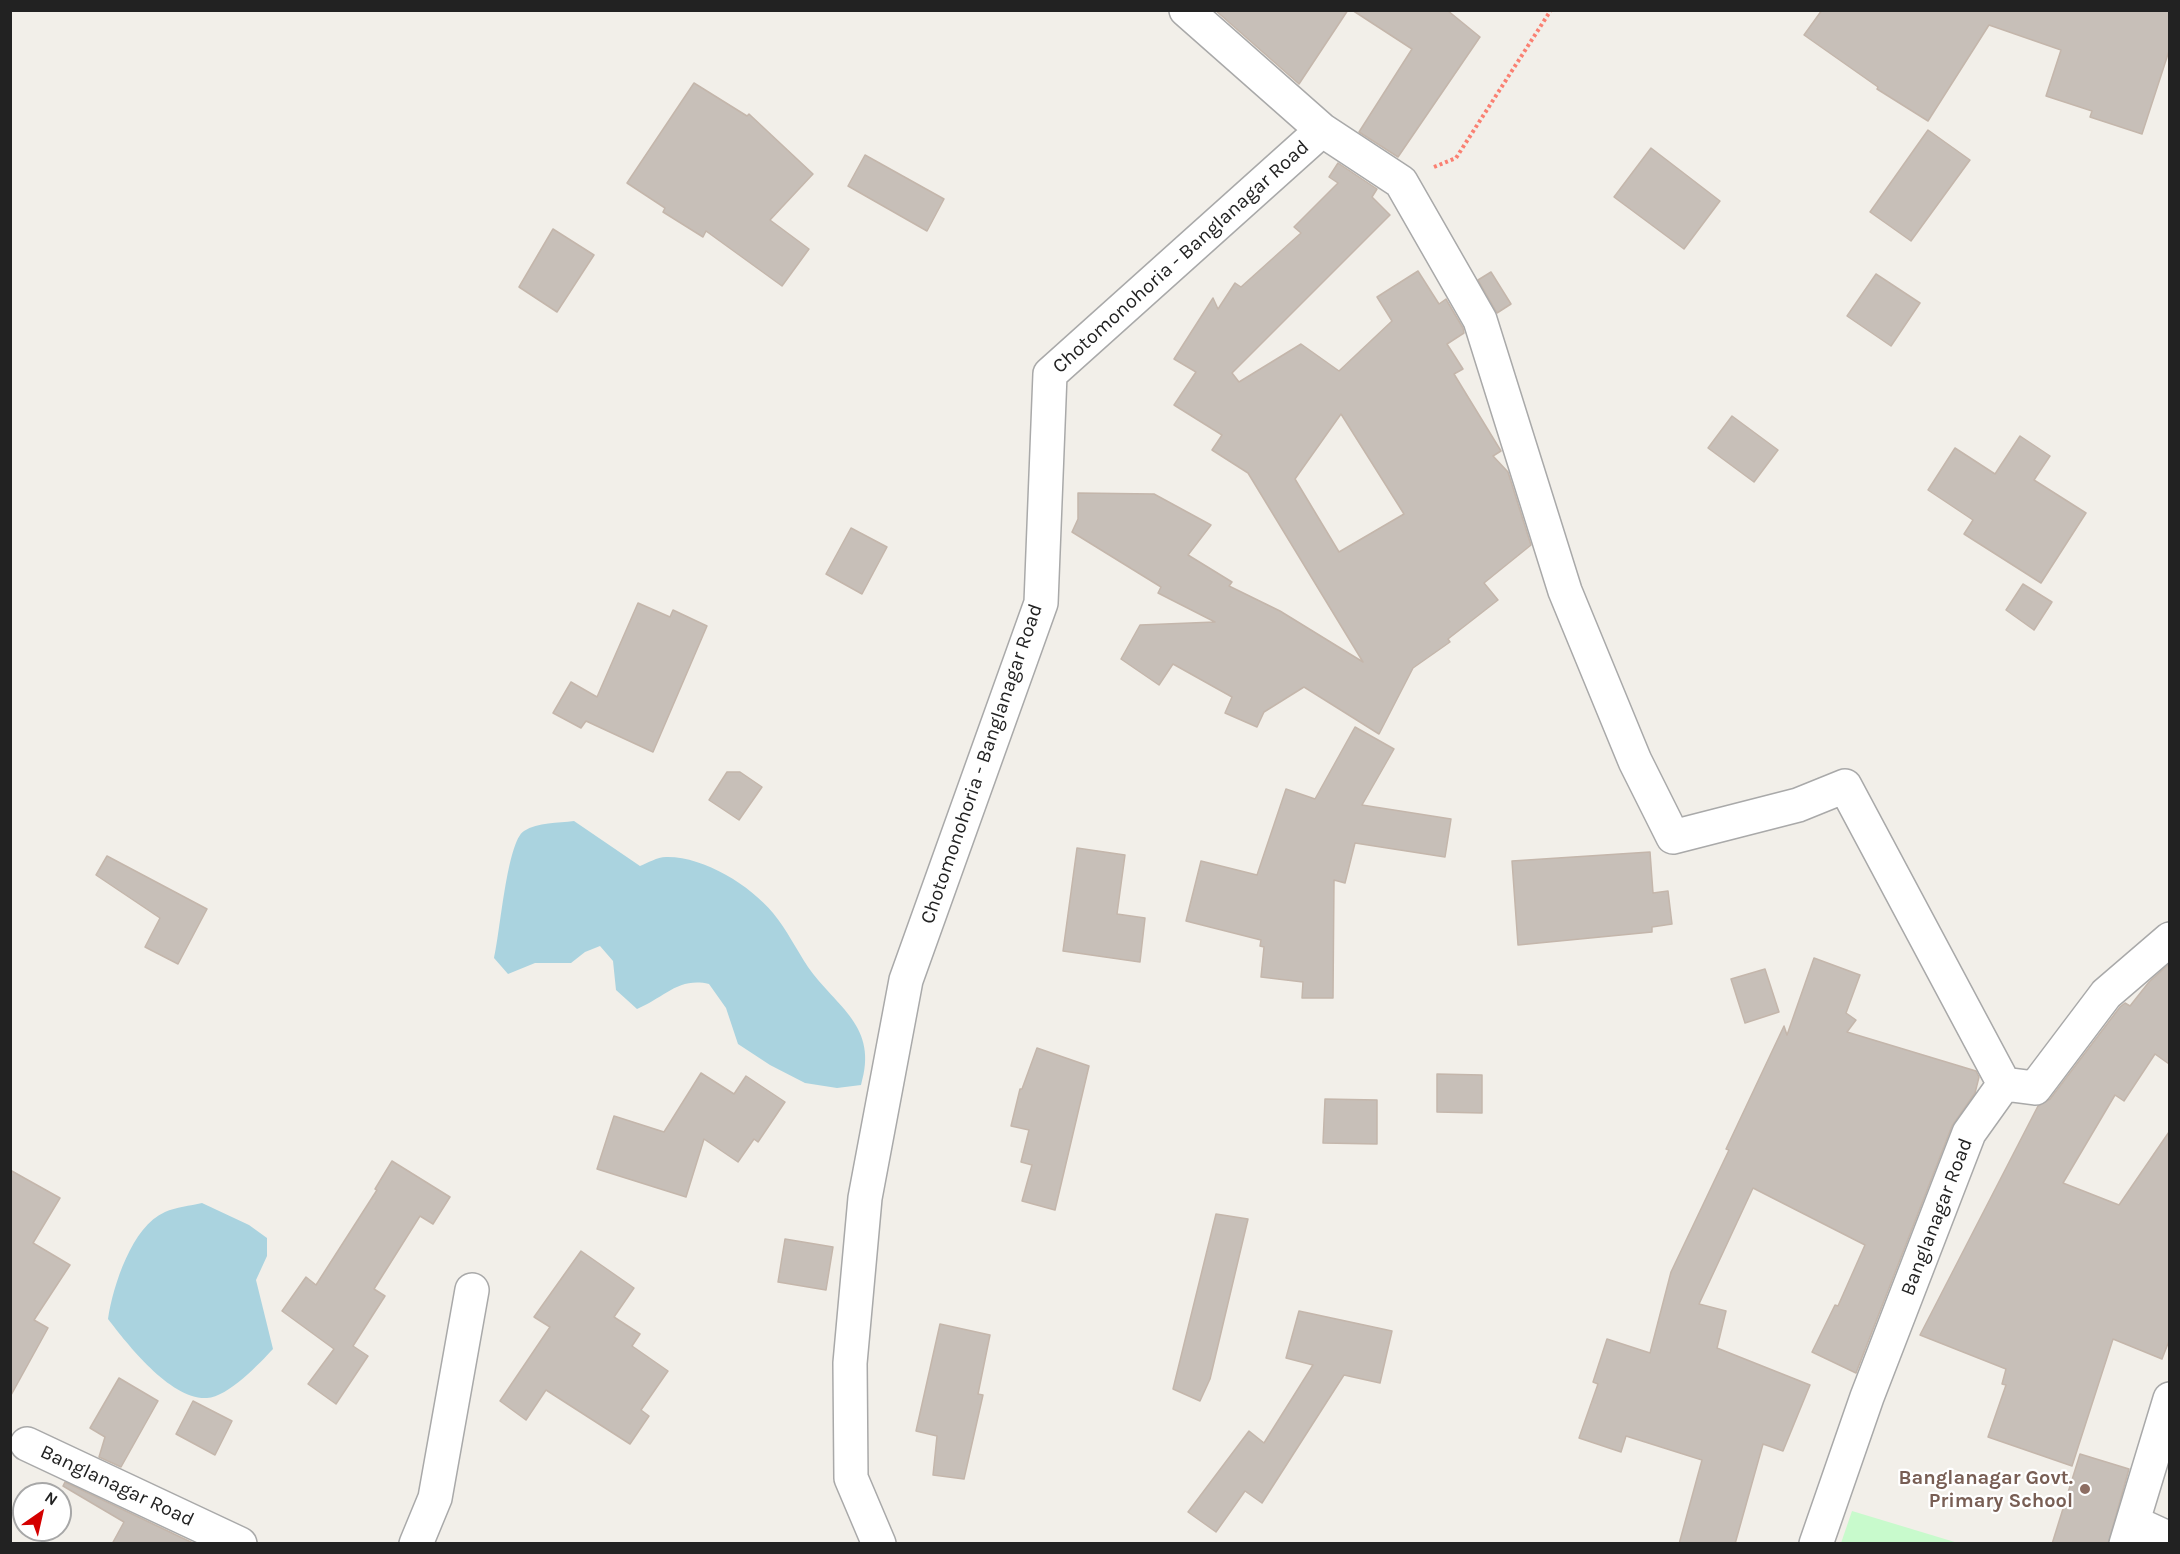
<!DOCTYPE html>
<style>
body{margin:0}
#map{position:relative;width:2180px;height:1554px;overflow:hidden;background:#f2efe9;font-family:Karla,sans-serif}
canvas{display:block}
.frame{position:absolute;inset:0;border:12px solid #222;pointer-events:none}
.north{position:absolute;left:12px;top:1482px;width:60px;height:60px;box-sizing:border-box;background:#fff;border:2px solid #a7a7a7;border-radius:50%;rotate:34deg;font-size:16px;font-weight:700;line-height:24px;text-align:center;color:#222}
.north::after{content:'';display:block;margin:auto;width:21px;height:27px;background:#d40000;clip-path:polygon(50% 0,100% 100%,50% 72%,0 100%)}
</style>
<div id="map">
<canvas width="2180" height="1554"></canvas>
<div class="frame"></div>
<div class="north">N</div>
</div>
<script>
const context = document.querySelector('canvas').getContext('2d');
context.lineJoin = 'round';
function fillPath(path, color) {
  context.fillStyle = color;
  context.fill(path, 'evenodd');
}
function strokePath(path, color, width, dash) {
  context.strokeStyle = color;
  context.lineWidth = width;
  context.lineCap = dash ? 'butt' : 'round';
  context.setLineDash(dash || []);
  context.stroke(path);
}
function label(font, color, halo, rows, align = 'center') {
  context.font = font + ' Karla,sans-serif';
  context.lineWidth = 4.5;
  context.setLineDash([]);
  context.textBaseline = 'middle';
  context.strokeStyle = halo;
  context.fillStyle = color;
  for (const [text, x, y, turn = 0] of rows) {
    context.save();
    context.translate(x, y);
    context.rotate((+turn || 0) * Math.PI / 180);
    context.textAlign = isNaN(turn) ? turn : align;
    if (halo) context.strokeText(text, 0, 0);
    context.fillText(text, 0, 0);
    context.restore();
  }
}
fillPath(new Path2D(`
 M 1852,1511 L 1958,1543 L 1841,1543 Z`), '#c8facc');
fillPath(new Path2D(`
 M 574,821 L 640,866 C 648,863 657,857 666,857 C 703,856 750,885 773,913 C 787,930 796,949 808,967 C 837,1008 879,1026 861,1085 L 837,1088 L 805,1083 L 770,1065 L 738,1044 L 726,1008 L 709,984 C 678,977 664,998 637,1009 L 616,990 L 613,961 L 600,946 L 585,952 L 571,963 L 535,963 L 508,974 L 494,958 C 500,934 507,841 524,831 C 538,822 558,823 574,821 Z
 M 202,1203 L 249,1225 L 267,1238 L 267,1256 L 256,1280 L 273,1349 C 260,1363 228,1397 207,1398 C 171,1400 128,1345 108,1319 C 113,1286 132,1226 165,1212 C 176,1207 190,1206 202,1203 Z`), '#aad3df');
const building = new Path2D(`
 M 1215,10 L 1348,10 L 1299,84 Z
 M 1352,10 L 1447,10 L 1480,37 L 1398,157 L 1359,132 L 1412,49 Z
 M 1822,10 L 2169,10 L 2169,51 L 2142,134 L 2090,117 L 2092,111 L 2046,96 L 2061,50 L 1989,25 L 1928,121 L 1877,89 L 1878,87 L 1804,35 Z
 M 694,83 L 747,116 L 749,114 L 813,174 L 770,220 L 809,249 L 782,286 L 706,231 L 703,237 L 663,212 L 665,208 L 627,183 Z
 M 1928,130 L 1970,160 L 1911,241 L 1870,212 Z
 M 1651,148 L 1720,201 L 1684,249 L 1614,197 Z
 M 865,155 L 944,199 L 927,231 L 848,186 Z
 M 1338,163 L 1377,189 L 1372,197 L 1390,215 L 1232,373 L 1239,382 L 1301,344 L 1339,371 L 1392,321 L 1377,297 L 1418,271 L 1439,304 L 1446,299 L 1463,328 L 1464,333 L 1447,344 L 1463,369 L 1454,374 L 1501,451 L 1493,456 L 1508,472 L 1531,545 L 1484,583 L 1498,600 L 1448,639 L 1450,642 L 1413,668 L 1379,734 L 1304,687 L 1264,712 L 1257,727 L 1225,713 L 1232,697 L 1173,664 L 1159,685 L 1121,659 L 1140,625 L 1215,622 L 1158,593 L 1161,587 L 1072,532 L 1078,519 L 1078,493 L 1154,494 L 1211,525 L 1188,555 L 1232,582 L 1229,586 L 1280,611 L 1363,662 L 1248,473 L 1212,450 L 1222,435 L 1174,405 L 1196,372 L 1174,359 L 1213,298 L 1218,309 L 1235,283 L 1241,287 L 1301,233 L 1294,227 L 1338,183 L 1329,177 ZM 1341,414 L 1404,514 L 1339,552 L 1295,479 Z
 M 553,229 L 594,255 L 557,312 L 519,287 Z
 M 1491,272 L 1511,304 L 1497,313 L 1478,280 Z
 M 1876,274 L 1920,303 L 1891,346 L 1847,316 Z
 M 1732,416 L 1778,450 L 1754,482 L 1708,448 Z
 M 2020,436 L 2050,456 L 2034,480 L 2086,513 L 2041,583 L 1964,534 L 1973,520 L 1928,490 L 1955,448 L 1995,474 Z
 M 851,528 L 887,547 L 862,594 L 826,574 Z
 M 2023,584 L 2052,602 L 2034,630 L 2006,610 Z
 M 638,603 L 670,617 L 673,610 L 707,626 L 653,752 L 586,721 L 581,728 L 553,713 L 571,682 L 597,697 Z
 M 1355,727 L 1394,749 L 1362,805 L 1451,819 L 1445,857 L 1355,843 L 1345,883 L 1334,880 L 1333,998 L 1302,998 L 1303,982 L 1261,977 L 1264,947 L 1260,946 L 1261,940 L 1186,921 L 1201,861 L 1257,875 L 1286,789 L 1315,799 Z
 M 727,772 L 740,772 L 762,787 L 739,820 L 709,800 Z
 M 1077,848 L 1125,855 L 1117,914 L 1145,918 L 1140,962 L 1063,951 Z
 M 1650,852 L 1653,893 L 1668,891 L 1672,924 L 1652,927 L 1652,932 L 1518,945 L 1512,861 Z
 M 107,856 L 207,909 L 178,964 L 145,947 L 160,918 L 96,875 Z
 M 1814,958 L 1860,975 L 1846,1013 L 1856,1020 L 1847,1032 L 1976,1071 L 1979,1077 L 1975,1093 L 1952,1126 L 1856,1373 L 1812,1352 L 1835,1305 L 1838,1306 L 1865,1245 L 1753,1188 L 1699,1304 L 1726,1311 L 1717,1348 L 1810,1385 L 1783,1451 L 1763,1444 L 1735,1544 L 1679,1544 L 1702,1460 L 1626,1436 L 1621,1452 L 1579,1438 L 1598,1384 L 1593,1382 L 1607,1339 L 1650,1353 L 1671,1272 L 1729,1150 L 1726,1149 L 1784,1026 L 1787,1035 Z
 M 2169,964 L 2169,1064 L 2155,1054 L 2124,1101 L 2115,1095 L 2063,1183 L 2119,1205 L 2169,1132 L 2169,1341 L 2162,1359 L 2113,1339 L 2072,1466 L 1988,1437 L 2006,1385 L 2002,1384 L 2006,1369 L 1920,1335 L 2038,1106 L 2050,1099 L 2120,1007 L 2125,1003 L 2130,1006 L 2149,982 Z
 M 1765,969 L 1779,1012 L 1745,1023 L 1731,979 Z
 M 1037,1048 L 1089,1066 L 1055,1210 L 1022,1201 L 1032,1165 L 1021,1162 L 1029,1130 L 1011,1126 L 1020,1089 L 1022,1089 Z
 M 701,1073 L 734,1094 L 746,1076 L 785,1102 L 758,1142 L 754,1139 L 738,1162 L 704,1139 L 686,1197 L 597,1169 L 614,1116 L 664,1132 Z
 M 1437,1074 L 1482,1075 L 1482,1113 L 1437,1112 Z
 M 1325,1099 L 1377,1100 L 1377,1144 L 1323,1143 Z
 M 392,1161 L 450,1197 L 433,1224 L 420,1216 L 374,1289 L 385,1296 L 353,1346 L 368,1356 L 336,1404 L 308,1384 L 334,1349 L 282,1311 L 306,1277 L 316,1285 L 377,1190 L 375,1189 Z
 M 10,1170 L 60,1198 L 33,1243 L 70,1265 L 34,1320 L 48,1328 L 10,1397 Z
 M 1216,1214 L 1248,1219 L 1210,1379 L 1200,1401 L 1173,1389 Z
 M 785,1239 L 833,1247 L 826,1290 L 778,1282 Z
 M 581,1251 L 634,1288 L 614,1317 L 640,1334 L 632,1346 L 668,1371 L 641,1410 L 649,1416 L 630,1444 L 546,1390 L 526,1420 L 500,1401 L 550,1327 L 534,1317 Z
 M 1299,1311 L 1392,1331 L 1380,1383 L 1344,1375 L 1262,1503 L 1245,1491 L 1216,1532 L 1188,1512 L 1249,1431 L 1264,1443 L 1313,1365 L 1286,1358 Z
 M 940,1324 L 990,1335 L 978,1394 L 983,1395 L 964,1479 L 933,1475 L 937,1436 L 916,1431 Z
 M 119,1378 L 158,1401 L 121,1467 L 99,1457 L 105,1437 L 90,1428 Z
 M 193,1401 L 232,1421 L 215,1455 L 176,1434 Z
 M 2080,1454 L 2129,1469 L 2108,1544 L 2052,1544 Z
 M 65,1482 L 195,1544 L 112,1544 L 124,1522 L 63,1486 Z`);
fillPath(building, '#c7bfb8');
strokePath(building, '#c4b6ab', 1.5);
const minor = new Path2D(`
 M 1322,130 L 1401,182 L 1480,320 L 1565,591 L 1635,761 L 1673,837 L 1798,805 L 1845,786 L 2004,1084
 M 27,1444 L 240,1544
 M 2133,1522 L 2170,1539
 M 416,1544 L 435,1498 L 472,1290
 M 879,1544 L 851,1478 L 850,1363 L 865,1198 L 906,980 L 1041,603 L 1050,374 L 1322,130 L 1186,10
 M 1816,1544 L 1867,1397 L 1969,1133 L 2004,1084 L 2035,1088 L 2106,994 L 2170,939
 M 2126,1544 L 2170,1399`);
strokePath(minor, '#a9a9a9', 36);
strokePath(new Path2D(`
 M 1434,167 L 1456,158 L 1551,10`), '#fa8072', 4, [3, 3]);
strokePath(minor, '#fff', 33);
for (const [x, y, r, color] of [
 [2085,1489,6,"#8d6e63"]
]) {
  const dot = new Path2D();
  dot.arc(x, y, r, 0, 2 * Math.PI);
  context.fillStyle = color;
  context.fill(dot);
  strokePath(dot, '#fff', 2);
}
label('20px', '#222', '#fff', [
 ["Chotomonohoria - Banglanagar Road",1181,257,-42],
 ["Chotomonohoria - Banglanagar Road",982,764,-71],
 ["Banglanagar Road",1937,1217,-69],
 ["Banglanagar Road",117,1486,25]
]);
label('bold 20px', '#785e54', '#fff', [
 ["Banglanagar Govt.",2073,1478],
 ["Primary School",2073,1501]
], 'right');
</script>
